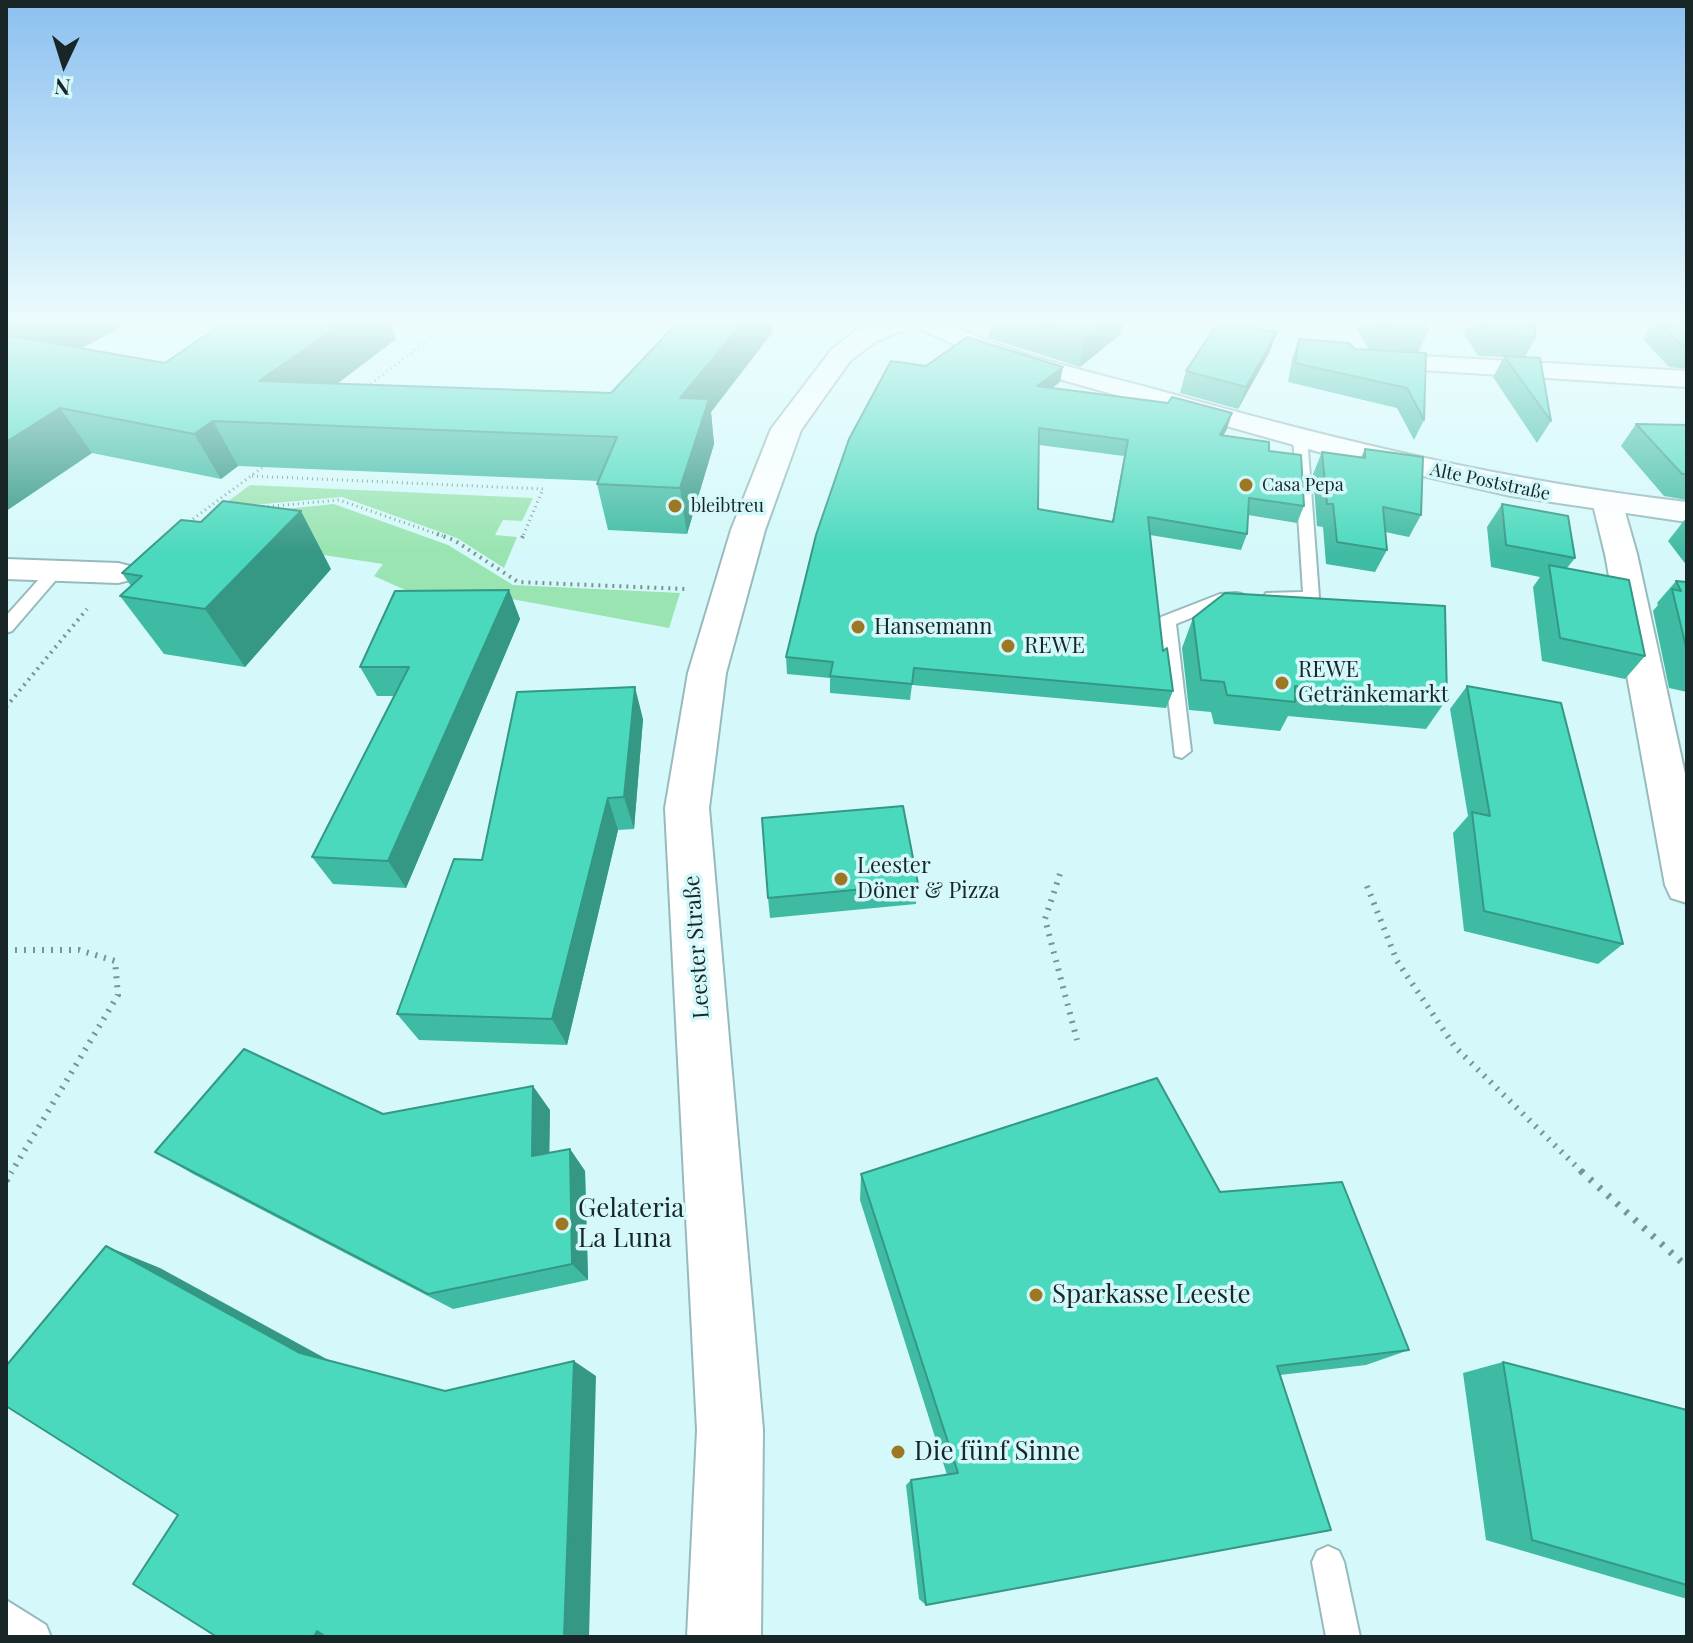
<!DOCTYPE html>
<meta charset="utf-8">
<style>
body{margin:0}
#map{position:relative;width:1693px;height:1643px;overflow:hidden;background:#d5f9fa;font-family:"Playfair Display",serif}
canvas{display:block}
.frame{position:absolute;inset:0;border:8px solid #192627;pointer-events:none}
.north{position:absolute;left:24px;top:24px;width:80px;height:80px;-webkit-text-stroke:6px #d5f9fa;paint-order:stroke;rotate:184deg;font-size:22px;font-weight:700;line-height:32px;text-align:center;color:#192627}
.north::after{content:'';display:block;margin:auto;width:28px;height:36px;background:#192627;clip-path:polygon(50% 0,100% 100%,50% 72%,0 100%)}
</style>
<div id="map">
<canvas width="1693" height="1643"></canvas>
<div class="frame"></div>
<div class="north">N</div>
</div>
<script>
const context = document.querySelector('canvas').getContext('2d');
context.lineJoin = 'round';
function fillPath(path, color) {
  context.fillStyle = color;
  context.fill(path, 'evenodd');
}
function strokePath(path, color, width, dash) {
  context.strokeStyle = color;
  context.lineWidth = width;
  context.lineCap = dash ? 'butt' : 'round';
  context.setLineDash(dash || []);
  context.stroke(path);
}
function label(font, color, halo, rows, align = 'center') {
  context.font = font + ' "Playfair Display",serif';
  context.lineWidth = 7;
  context.setLineDash([]);
  context.textBaseline = 'middle';
  context.strokeStyle = halo;
  context.fillStyle = color;
  for (const [text, x, y, turn = 0] of rows) {
    context.save();
    context.translate(x, y);
    context.rotate((+turn || 0) * Math.PI / 180);
    context.textAlign = isNaN(turn) ? turn : align;
    if (halo) context.strokeText(text, 0, 0);
    context.fillText(text, 0, 0);
    context.restore();
  }
}
fillPath(new Path2D(`
 M 250,485 L 533,498 L 522,521 L 503,520 L 495,535 L 517,537 L 504,568 L 457,538 L 342,497 L 219,508 Z
 M 334,504 L 448,545 L 513,585 L 680,593 L 669,628 L 506,598 L 419,596 L 374,576 L 383,564 L 184,534 L 206,517 Z`), '#99e4b0');
const service = new Path2D(`
 M 1300,432 L 1307,436 L 1319,597 C 1308,606 1275,606 1264,597 L 1266,593 L 1303,592 L 1293,436 Z
 M 55,566 L 63,571 L 61,574 L 12,631 L 6,633 L 6,616 L 49,568 Z
 M 1236,593 L 1242,594 L 1242,602 L 1228,603 L 1176,624 L 1191,751 L 1182,758 L 1175,756 L 1159,621 L 1161,617 L 1220,594 Z
 M 1328,1546 L 1339,1551 L 1344,1562 L 1360,1637 L 1326,1637 L 1312,1562 L 1317,1551 Z
 M 6,1600 L 46,1625 L 51,1637 L 6,1637 Z`);
const minor = new Path2D(`
 M 1369,353 L 1687,371 L 1687,387 L 1360,366 L 1356,361 L 1360,356 Z
 M 1608,496 L 1619,498 L 1623,505 L 1637,554 L 1687,783 L 1687,903 L 1671,898 L 1665,885 L 1605,554 L 1593,505 L 1597,498 Z
 M 6,559 L 118,563 L 130,566 L 135,573 L 130,580 L 118,583 L 6,579 Z`);
const tertiary = new Path2D(`
 M 875,324 L 911,324 L 907,329 L 875,342 L 850,361 L 801,430 L 765,530 L 726,673 L 709,808 L 763,1430 L 761,1637 L 687,1637 L 697,1430 L 665,808 L 688,673 L 731,530 L 771,429 L 832,349 L 857,330 Z`);
const secondary = new Path2D(`
 M 916,324 C 955,322 967,334 1002,346 C 1057,366 1116,378 1172,394 C 1342,442 1511,482 1687,502 L 1687,522 L 1511,496 L 1326,454 L 984,358 L 920,329 Z`);
strokePath(service, '#98babc', 4);
strokePath(minor, '#98babc', 4);
strokePath(tertiary, '#98babc', 4);
strokePath(secondary, '#98babc', 4);
strokePath(new Path2D(`
 M 367,387 L 448,324
 M 252,476 L 543,489 L 523,536
 M 263,507 L 339,500 L 443,536
 M 185,525 L 267,464`), '#7a9394', 3, [1, 4]);
strokePath(new Path2D(`
 M 437,534 L 454,540 L 518,582 L 686,589
 M 522,538 L 524,534
 M 6,707 L 87,609`), '#7a9394', 4, [2, 5]);
strokePath(new Path2D(`
 M 1060,874 L 1045,919 L 1077,1040
 M 1367,886 L 1397,961 L 1455,1047 L 1583,1173
 M 6,950 L 79,950 L 115,961 L 118,995 L 11,1173`), '#7a9394', 6, [2, 7]);
strokePath(new Path2D(`
 M 1581,1171 L 1687,1267
 M 6,1181 L 12,1171`), '#7a9394', 7, [3, 9]);
fillPath(service, '#fff');
fillPath(minor, '#fff');
fillPath(tertiary, '#fff');
fillPath(secondary, '#fff');
fillPath(new Path2D(`
 M 6,324 L 127,324 L 81,348 L 165,363 L 222,324 L 390,324 L 396,339 L 337,384 L 611,393 L 772,333 L 711,412 L 714,444 L 687,534 L 608,530 L 597,484 L 599,481 L 238,466 L 221,479 L 92,453 L 6,511 Z
 M 990,324 L 1123,324 L 1121,334 L 1080,367 L 988,338 Z
 M 1360,324 L 1428,324 L 1428,331 L 1418,353 L 1424,420 L 1414,440 L 1397,408 L 1288,382 L 1292,359 L 1299,339 L 1355,349 L 1368,349 L 1357,329 Z
 M 1469,324 L 1534,324 L 1536,337 L 1525,357 L 1551,421 L 1537,443 L 1493,377 L 1504,357 L 1478,356 L 1464,334 Z
 M 1653,324 L 1687,324 L 1687,369 L 1669,367 L 1643,339 Z
 M 1277,332 L 1269,353 L 1238,409 L 1180,393 L 1186,371 Z
 M 1060,382 L 1052,388 L 1227,429 L 1223,436 L 1269,451 L 1304,506 L 1297,523 L 1248,515 L 1247,534 L 1241,550 L 1150,535 L 1163,651 L 1173,691 L 1166,708 L 912,685 L 910,700 L 830,693 L 830,678 L 787,674 L 786,657 L 816,535 ZM 1039,445 L 1124,456 L 1112,522 L 1038,509 Z
 M 1636,424 L 1687,425 L 1687,500 L 1664,496 L 1621,446 Z
 M 1365,449 L 1421,515 L 1409,537 L 1385,532 L 1387,550 L 1375,572 L 1326,564 L 1323,527 L 1317,526 L 1313,474 L 1322,452 L 1361,457 Z
 M 1502,504 L 1575,558 L 1567,568 L 1645,656 L 1625,679 L 1542,661 L 1533,587 L 1540,577 L 1491,567 L 1487,527 Z
 M 1686,518 L 1687,518 L 1687,566 L 1668,541 Z
 M 331,569 L 245,667 L 164,654 L 120,596 L 131,586 L 122,573 Z
 M 1676,581 L 1687,582 L 1687,692 L 1669,688 L 1653,611 L 1658,605 L 1657,603 Z
 M 509,590 L 520,619 L 406,888 L 333,884 L 312,857 L 394,696 L 377,696 L 360,667 Z
 M 1193,618 L 1447,699 L 1426,729 L 1288,716 L 1280,731 L 1214,724 L 1211,712 L 1189,710 L 1182,648 Z
 M 1467,686 L 1623,944 L 1598,964 L 1464,931 L 1453,833 L 1468,816 L 1450,709 Z
 M 643,719 L 634,829 L 618,830 L 567,1045 L 419,1040 L 397,1014 L 482,860 Z
 M 918,884 L 916,904 L 770,918 L 768,898 Z
 M 550,1110 L 549,1153 L 570,1149 L 585,1171 L 588,1280 L 453,1309 L 193,1174 L 155,1152 L 383,1114 Z
 M 861,1174 L 1220,1192 L 1409,1350 L 1366,1365 L 1280,1375 L 926,1605 L 919,1599 L 906,1485 L 911,1480 L 947,1475 L 860,1200 Z
 M 1503,1362 L 1687,1410 L 1687,1599 L 1486,1540 L 1463,1373 Z`), '#40bba3');
fillPath(new Path2D(`
 M 17,324 L 127,324 L 28,377 L 6,346 L 6,329 Z
 M 341,324 L 390,324 L 396,339 L 285,423 L 259,381 Z
 M 742,324 L 772,324 L 772,333 L 711,412 L 714,444 L 687,534 L 680,488 L 680,398 Z
 M 1104,324 L 1123,324 L 1121,334 L 1080,367 L 1085,337 Z
 M 1277,332 L 1269,353 L 1238,409 L 1246,387 Z
 M 1063,367 L 1060,382 L 1034,402 L 1037,386 Z
 M 60,408 L 92,453 L 6,511 L 6,442 Z
 M 1232,413 L 1227,429 L 1214,451 L 1220,435 Z
 M 213,421 L 238,466 L 221,479 L 194,434 Z
 M 301,511 L 331,569 L 245,667 L 205,609 Z
 M 509,590 L 520,619 L 406,888 L 388,861 Z
 M 635,687 L 643,719 L 634,829 L 624,797 Z
 M 608,798 L 618,830 L 567,1045 L 552,1019 Z
 M 533,1086 L 550,1110 L 549,1178 L 532,1156 Z
 M 570,1149 L 585,1171 L 588,1280 L 572,1264 Z
 M 106,1246 L 160,1268 L 343,1368 L 300,1353 Z
 M 574,1361 L 596,1376 L 589,1637 L 564,1637 Z
 M 317,1631 L 358,1637 L 314,1637 Z`), '#349884');
const building = new Path2D(`
 M 6,324 L 17,324 L 6,329 Z
 M 222,324 L 341,324 L 259,381 L 611,393 L 676,324 L 742,324 L 680,398 L 709,399 L 680,488 L 597,484 L 617,437 L 213,421 L 194,434 L 60,408 L 6,442 L 6,335 L 165,363 Z
 M 1040,324 L 1104,324 L 1085,337 Z
 M 1217,324 L 1238,324 L 1277,332 L 1246,387 L 1186,371 Z
 M 1375,324 L 1428,324 L 1428,331 L 1377,328 Z
 M 1482,324 L 1534,324 L 1536,337 L 1489,335 Z
 M 1661,324 L 1687,324 L 1687,347 L 1683,347 Z
 M 967,337 L 1063,367 L 1037,386 L 1168,403 L 1172,397 L 1232,413 L 1220,435 L 1269,442 L 1269,451 L 1301,455 L 1304,506 L 1249,498 L 1247,534 L 1148,517 L 1163,651 L 1167,648 L 1173,691 L 914,668 L 912,684 L 830,676 L 833,662 L 786,657 L 816,535 L 849,439 L 891,361 L 926,366 ZM 1039,428 L 1128,440 L 1113,522 L 1038,509 Z
 M 1299,339 L 1349,343 L 1355,349 L 1426,353 L 1424,420 L 1407,388 L 1295,363 Z
 M 1504,356 L 1540,358 L 1551,421 Z
 M 1636,424 L 1687,425 L 1687,474 L 1682,474 Z
 M 1365,449 L 1423,457 L 1421,515 L 1383,507 L 1387,550 L 1337,542 L 1333,504 L 1327,504 L 1322,452 L 1365,458 Z
 M 223,501 L 301,511 L 205,609 L 120,596 L 142,576 L 122,573 L 181,520 L 201,522 Z
 M 1502,504 L 1568,516 L 1575,558 L 1506,545 Z
 M 1549,565 L 1629,580 L 1645,656 L 1560,638 Z
 M 1676,581 L 1687,582 L 1687,651 L 1672,589 L 1681,591 Z
 M 509,590 L 388,861 L 312,857 L 409,667 L 360,667 L 395,591 Z
 M 1225,593 L 1445,606 L 1447,699 L 1295,686 L 1295,702 L 1227,695 L 1224,682 L 1201,680 L 1193,618 Z
 M 1467,686 L 1561,703 L 1623,944 L 1484,911 L 1472,812 L 1490,816 Z
 M 635,687 L 624,797 L 608,798 L 552,1019 L 397,1014 L 454,859 L 482,860 L 517,692 Z
 M 903,806 L 918,884 L 768,898 L 762,818 Z
 M 244,1049 L 383,1114 L 533,1086 L 532,1156 L 570,1149 L 572,1264 L 428,1294 L 155,1152 Z
 M 1157,1078 L 1220,1192 L 1342,1182 L 1409,1350 L 1277,1366 L 1331,1530 L 926,1605 L 911,1480 L 958,1473 L 861,1174 Z
 M 106,1246 L 300,1353 L 445,1391 L 574,1361 L 564,1637 L 326,1637 L 317,1631 L 314,1637 L 217,1637 L 133,1584 L 178,1515 L 6,1406 L 6,1366 Z
 M 1503,1362 L 1687,1410 L 1687,1585 L 1532,1540 Z`);
fillPath(building, '#4ad9bd');
strokePath(building, '#349884', 2);
const sky = context.createLinearGradient(0, 0, 0, 554);
sky.addColorStop(0, '#8cc0f0');
sky.addColorStop(0.58, '#ecfcfd');
sky.addColorStop(1, '#ecfcfd00');
context.fillStyle = sky;
context.fillRect(0, 0, 1693, 554);
for (const [x, y, r, color] of [
 [1246,485,8,"#9d7824"],
 [675,506,8,"#9d7824"],
 [858,627,8,"#9d7824"],
 [1008,646,8,"#9d7824"],
 [1282,683,8,"#9d7824"],
 [841,879,8,"#9d7824"],
 [562,1224,8,"#9d7824"],
 [1036,1295,8,"#9d7824"],
 [898,1452,8,"#9d7824"]
]) {
  const dot = new Path2D();
  dot.arc(x, y, r, 0, 2 * Math.PI);
  context.fillStyle = color;
  context.fill(dot);
  strokePath(dot, '#d5f9fa', 3);
}
label('18px', '#192627', '#d5f9fa', [
 ["Alte Poststraße",1490,482,12]
]);
label('18px', '#192627', '#d5f9fa', [
 ["Casa Pepa",1262,485],
 ["bleibtreu",691,506]
], 'left');
label('22px', '#192627', '#d5f9fa', [
 ["Hansemann",874,627],
 ["REWE",1024,646],
 ["REWE",1298,670],
 ["Getränkemarkt",1298,695],
 ["Leester",857,866],
 ["Döner & Pizza",857,891]
], 'left');
label('22px', '#192627', '#d5f9fa', [
 ["Leester Straße",697,947,-94]
]);
label('26px', '#192627', '#d5f9fa', [
 ["Gelateria",578,1209],
 ["La Luna",578,1239],
 ["Sparkasse Leeste",1052,1295],
 ["Die fünf Sinne",914,1452]
], 'left');
</script>
